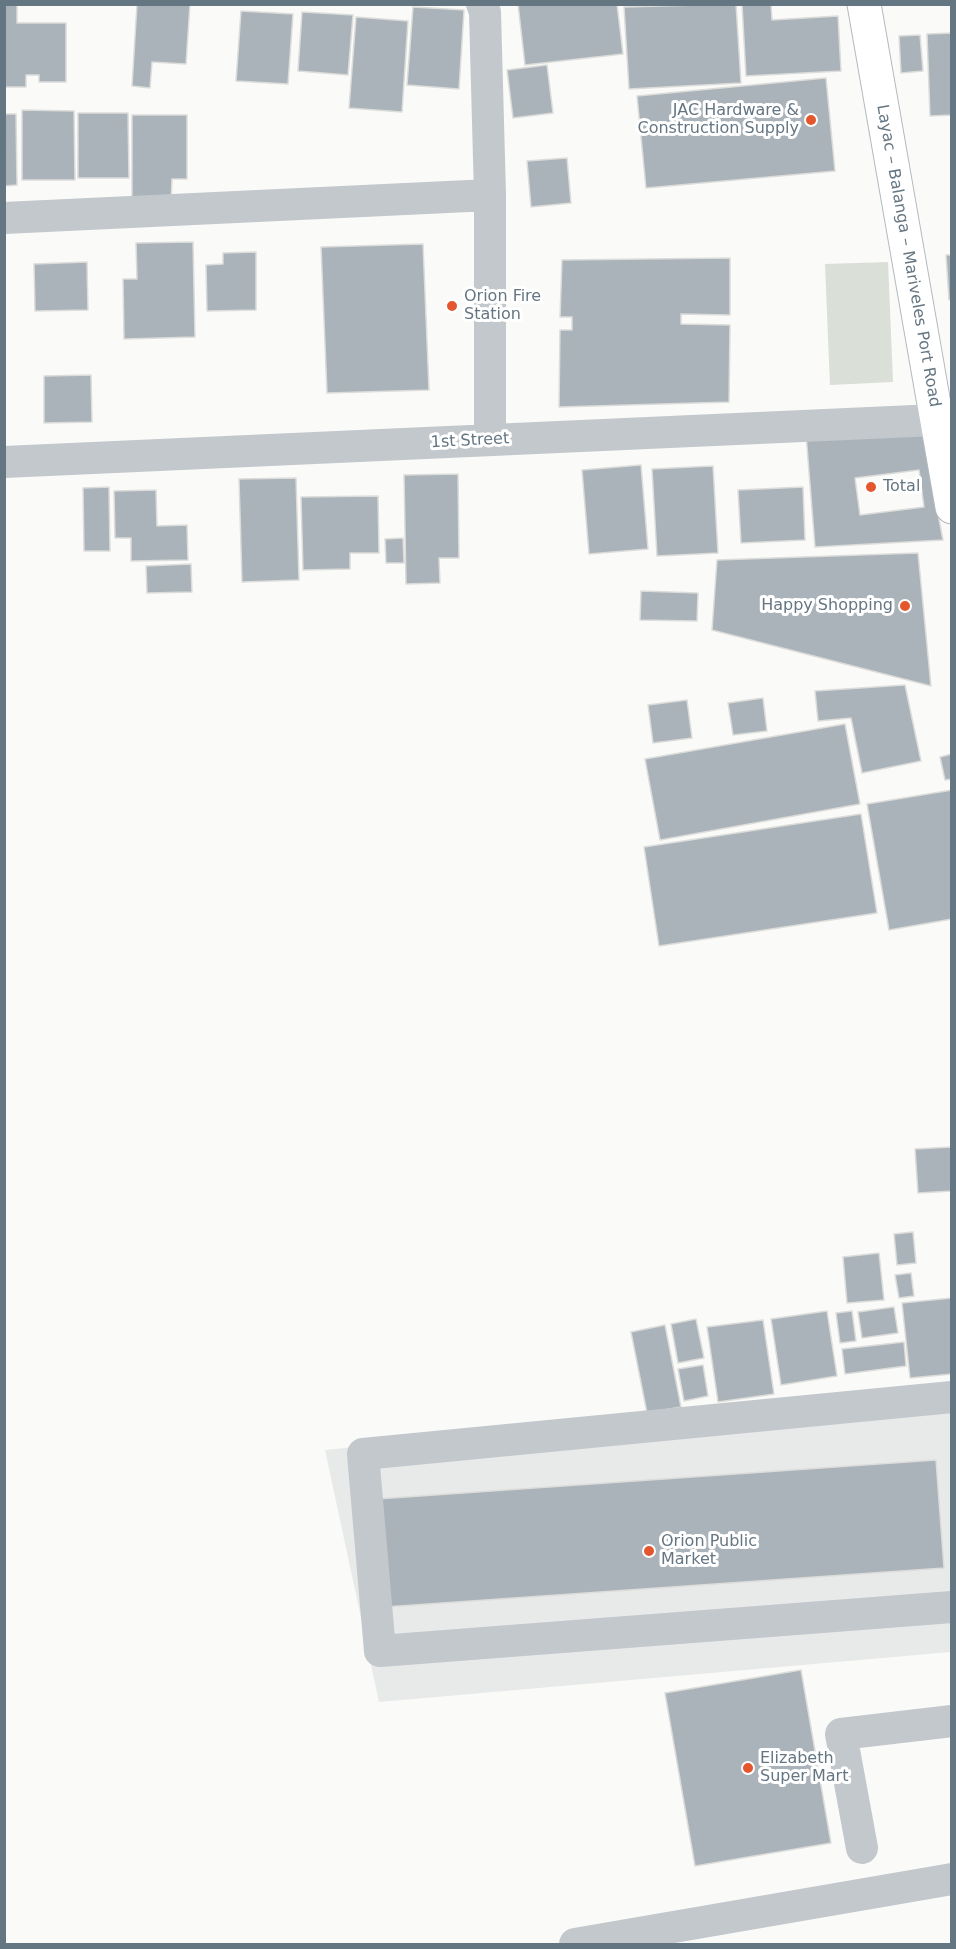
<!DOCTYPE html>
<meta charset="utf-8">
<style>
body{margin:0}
#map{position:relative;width:956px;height:1949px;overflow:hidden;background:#fafaf8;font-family:"DejaVu Sans",sans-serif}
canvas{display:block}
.frame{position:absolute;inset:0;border:6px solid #657683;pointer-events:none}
</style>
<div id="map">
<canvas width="956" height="1949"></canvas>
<div class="frame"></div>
</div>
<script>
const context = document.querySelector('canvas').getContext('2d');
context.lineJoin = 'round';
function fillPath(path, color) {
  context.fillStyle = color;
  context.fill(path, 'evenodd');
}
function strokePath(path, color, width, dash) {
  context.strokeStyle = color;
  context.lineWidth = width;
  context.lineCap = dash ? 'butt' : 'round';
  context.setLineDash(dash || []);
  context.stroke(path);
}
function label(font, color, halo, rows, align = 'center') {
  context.font = font + ' "DejaVu Sans",sans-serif';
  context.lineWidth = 6;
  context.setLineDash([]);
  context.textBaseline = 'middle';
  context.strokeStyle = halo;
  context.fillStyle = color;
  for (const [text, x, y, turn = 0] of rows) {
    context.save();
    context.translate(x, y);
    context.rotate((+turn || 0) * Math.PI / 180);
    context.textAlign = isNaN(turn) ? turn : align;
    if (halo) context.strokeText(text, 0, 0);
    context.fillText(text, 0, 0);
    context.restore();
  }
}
fillPath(new Path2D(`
 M 951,1386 L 951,1652 L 379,1702 L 325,1450 Z`), '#e8e9e9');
fillPath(new Path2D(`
 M 888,262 L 893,382 L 830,385 L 825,264 Z`), '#dadfd7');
const building = new Path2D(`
 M 4,4 L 17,4 L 17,23 L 66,23 L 66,82 L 39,82 L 39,75 L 26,75 L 26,87 L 4,87 Z
 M 137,4 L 190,4 L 186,64 L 152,62 L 150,88 L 132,86 Z
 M 518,4 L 617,4 L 623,54 L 525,65 Z
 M 736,4 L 741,83 L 629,89 L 624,7 Z
 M 742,4 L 771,4 L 772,20 L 838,16 L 841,71 L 746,76 Z
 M 413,7 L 464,10 L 459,89 L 407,85 Z
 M 241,11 L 293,14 L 288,84 L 236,81 Z
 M 302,12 L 353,15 L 348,75 L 298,71 Z
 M 356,17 L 408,21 L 402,112 L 349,108 Z
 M 952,33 L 952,115 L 930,116 L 927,34 Z
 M 920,35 L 923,71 L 901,73 L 899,36 Z
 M 547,65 L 553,113 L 513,118 L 507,70 Z
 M 826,78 L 835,171 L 646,188 L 637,96 Z
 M 22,110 L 74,111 L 75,180 L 22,180 Z
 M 78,113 L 128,113 L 129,178 L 78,178 Z
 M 4,114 L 16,114 L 17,185 L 4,186 Z
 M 132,115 L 187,115 L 187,179 L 172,179 L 171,202 L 132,202 Z
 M 567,158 L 571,203 L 531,207 L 527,161 Z
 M 193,242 L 195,337 L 124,339 L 123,279 L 137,279 L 136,243 Z
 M 423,244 L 429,390 L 327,393 L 321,247 Z
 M 256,252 L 256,310 L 207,311 L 206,265 L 223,264 L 223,253 Z
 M 946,255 L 952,255 L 952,300 L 949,300 Z
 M 730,258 L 730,315 L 681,314 L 681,324 L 730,325 L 729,402 L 559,407 L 560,330 L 572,330 L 572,317 L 560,317 L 562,260 Z
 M 87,262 L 88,310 L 35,311 L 34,264 Z
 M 91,375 L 92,422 L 44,423 L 44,376 Z
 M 922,431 L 943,540 L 815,547 L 806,434 Z
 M 641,465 L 648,549 L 589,554 L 582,470 Z
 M 713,466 L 718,553 L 657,556 L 652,469 Z
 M 919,470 L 924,507 L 860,515 L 855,478 Z
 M 458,474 L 459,558 L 439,558 L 440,583 L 406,584 L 404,475 Z
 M 296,478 L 299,580 L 242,582 L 239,479 Z
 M 109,487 L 110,551 L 84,551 L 83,488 Z
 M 803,487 L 805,540 L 741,543 L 738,490 Z
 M 156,490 L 157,526 L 187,525 L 188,560 L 131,561 L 131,538 L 115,538 L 114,491 Z
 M 378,496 L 379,553 L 350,553 L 350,569 L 303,570 L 301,497 Z
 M 403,538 L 404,563 L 386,563 L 385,539 Z
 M 918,553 L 931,686 L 712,630 L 717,560 Z
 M 191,564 L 192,592 L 147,593 L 146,566 Z
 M 641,591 L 698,593 L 697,621 L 640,620 Z
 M 905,685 L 921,761 L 862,773 L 851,718 L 818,721 L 815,691 Z
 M 763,698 L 767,731 L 733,735 L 728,703 Z
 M 687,700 L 692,738 L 653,743 L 648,705 Z
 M 845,724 L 860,804 L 660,840 L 645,759 Z
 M 952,754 L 952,779 L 945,780 L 940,757 Z
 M 952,790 L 952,919 L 889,930 L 867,804 Z
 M 861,814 L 877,913 L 659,946 L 644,847 Z
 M 952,1147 L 952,1191 L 918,1193 L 915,1149 Z
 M 913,1232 L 916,1263 L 897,1265 L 894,1234 Z
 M 879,1253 L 884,1300 L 847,1303 L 843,1257 Z
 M 911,1273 L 914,1296 L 899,1298 L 895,1275 Z
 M 952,1298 L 952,1374 L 910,1378 L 902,1303 Z
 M 894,1307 L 898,1333 L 862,1338 L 858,1312 Z
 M 827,1311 L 837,1376 L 781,1385 L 771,1319 Z
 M 852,1311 L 856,1341 L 840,1343 L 836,1313 Z
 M 696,1319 L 704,1358 L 678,1363 L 671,1324 Z
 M 763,1320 L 774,1394 L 718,1402 L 707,1327 Z
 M 665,1325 L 681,1407 L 647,1413 L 631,1332 Z
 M 904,1342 L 906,1366 L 845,1374 L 842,1349 Z
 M 703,1365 L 708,1396 L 684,1401 L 678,1369 Z
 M 936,1460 L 944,1568 L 385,1607 L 377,1499 Z
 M 801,1670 L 831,1843 L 695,1866 L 665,1693 Z`);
fillPath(building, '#aab3b9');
strokePath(building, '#dcdcda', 1.5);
const major = new Path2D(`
 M 864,4 L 952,507`);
strokePath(major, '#b5babe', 35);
strokePath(new Path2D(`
 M 482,4 L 485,12 L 490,195 L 490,440
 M 4,218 L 490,195
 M 4,462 L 936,420
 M 952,1397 L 363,1454 L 380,1651 L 952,1607
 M 862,1848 L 841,1734 L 952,1721
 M 575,1944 L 952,1879`), '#c3c8cc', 32);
strokePath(major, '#fff', 33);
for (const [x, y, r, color] of [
 [811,120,6,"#e4572e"],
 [452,306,6,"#e4572e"],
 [871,487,6,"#e4572e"],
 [905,606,6,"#e4572e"],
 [649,1551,6,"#e4572e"],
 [748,1768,6,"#e4572e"]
]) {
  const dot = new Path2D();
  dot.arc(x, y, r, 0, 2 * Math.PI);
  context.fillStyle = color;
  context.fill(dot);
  strokePath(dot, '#fff', 2);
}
label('16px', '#657683', '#fff', [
 ["JAC Hardware &",799,111,"right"],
 ["Construction Supply",799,129,"right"],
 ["Orion Fire",464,297],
 ["Station",464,315],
 ["Total",883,487],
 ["Happy Shopping",893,606,"right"],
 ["Orion Public",661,1542],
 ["Market",661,1560],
 ["Elizabeth",760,1759],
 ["Super Mart",760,1777]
], 'left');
label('16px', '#657683', '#fff', [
 ["Layac – Balanga – Mariveles Port Road",908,256,80],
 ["1st Street",470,441,-3]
]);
</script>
